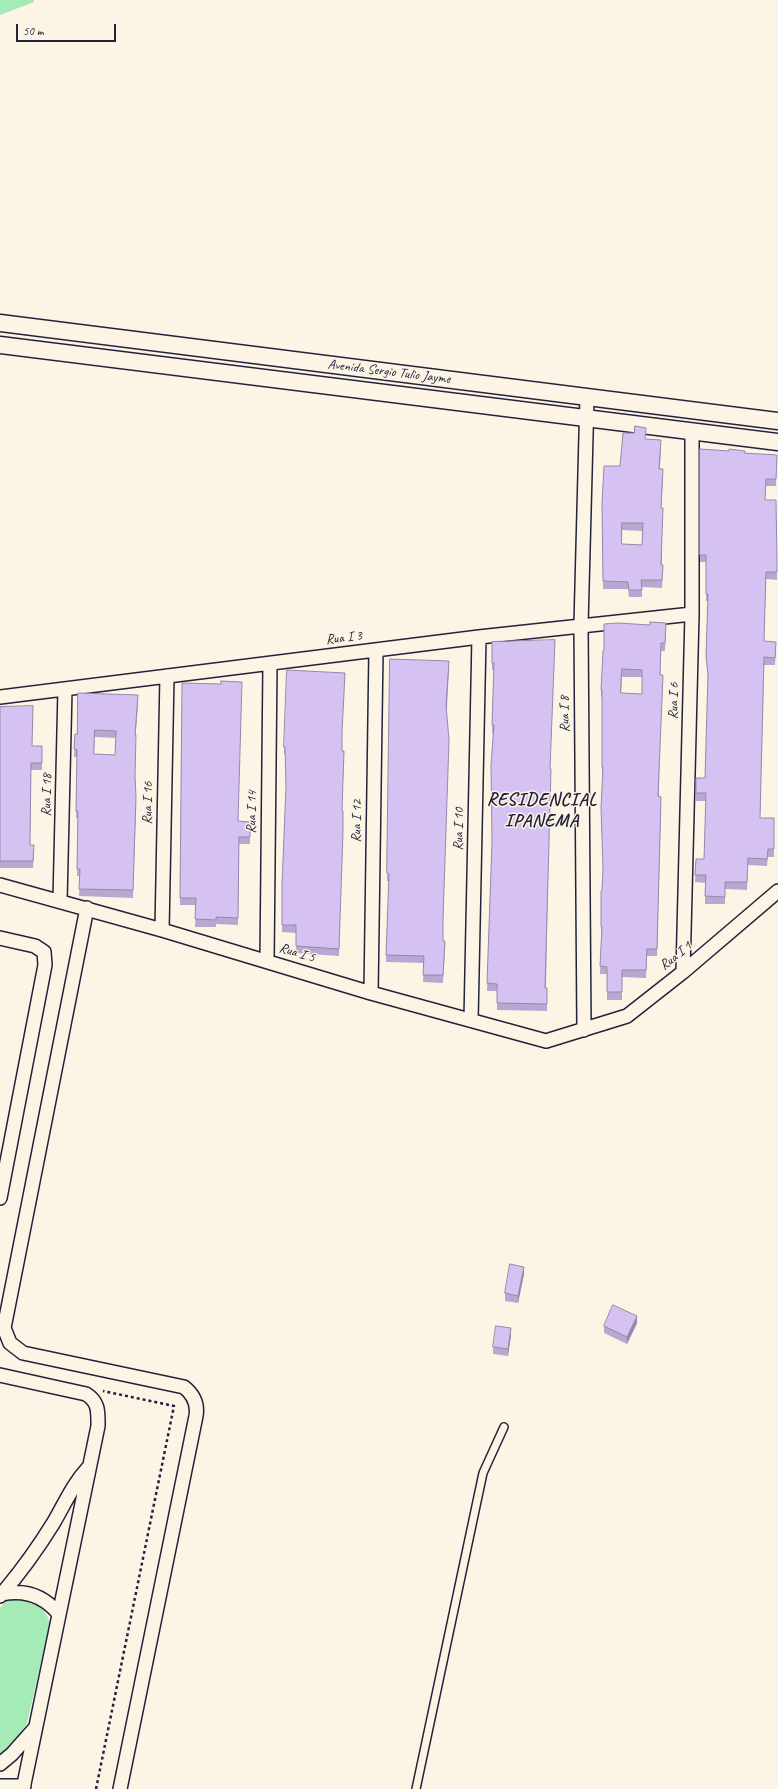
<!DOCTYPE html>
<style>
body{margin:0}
#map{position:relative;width:778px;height:1789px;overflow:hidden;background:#fcf5e5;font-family:Caveat,sans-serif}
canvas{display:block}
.scale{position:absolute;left:16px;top:24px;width:100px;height:18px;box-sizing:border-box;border:2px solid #22223b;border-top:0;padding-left:5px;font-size:12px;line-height:14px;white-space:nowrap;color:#22223b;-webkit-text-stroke:3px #fcf5e5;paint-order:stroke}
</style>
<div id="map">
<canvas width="778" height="1789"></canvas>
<div class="scale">50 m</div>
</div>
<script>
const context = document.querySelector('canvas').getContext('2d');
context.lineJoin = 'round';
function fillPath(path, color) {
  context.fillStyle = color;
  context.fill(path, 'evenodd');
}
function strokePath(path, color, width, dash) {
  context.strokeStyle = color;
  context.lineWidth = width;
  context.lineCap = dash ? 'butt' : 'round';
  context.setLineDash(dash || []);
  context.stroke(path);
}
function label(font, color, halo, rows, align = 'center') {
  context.font = font + ' Caveat,sans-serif';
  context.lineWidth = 3;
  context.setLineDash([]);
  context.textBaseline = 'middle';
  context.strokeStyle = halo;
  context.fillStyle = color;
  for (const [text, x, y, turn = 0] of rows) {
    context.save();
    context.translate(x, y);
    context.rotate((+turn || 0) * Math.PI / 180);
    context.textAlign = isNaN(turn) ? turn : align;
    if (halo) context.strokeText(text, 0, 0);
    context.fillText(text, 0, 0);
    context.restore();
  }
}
fillPath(new Path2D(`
 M 0,0 L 34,0 L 34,2 L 0,15 Z
 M 13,1599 C 31,1599 44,1604 50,1623 L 27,1723 L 14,1742 L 0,1755 L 0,1608 L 6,1601 Z`), '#a5ebb8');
const service = new Path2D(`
 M 416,1789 L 483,1473 L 504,1427`);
const minor = new Path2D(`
 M 0,697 L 479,637 L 692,614
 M 0,885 L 162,930 L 371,993 L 546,1041 L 627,1016 L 683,972 L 778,891
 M 60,901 L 65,689
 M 87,908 L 4,1328 L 10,1343 L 23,1353 L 184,1387 C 194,1395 198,1404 196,1416 L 120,1789
 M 162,930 L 167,676
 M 0,938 L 35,946 L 44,952 L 45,965 L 0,1198
 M 267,961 L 270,664
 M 683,972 L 692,614 L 692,431
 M 371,993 L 376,650
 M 471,1020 L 479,637
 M 584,1030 L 581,625 L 587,397
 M 0,1375 L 86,1394 C 99,1402 98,1412 98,1426 L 23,1789
 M 2,1594 C 25,1589 44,1596 59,1614
 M 0,1596 C 20,1573 38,1548 54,1522 C 65,1503 73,1484 88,1468
 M 0,1764 L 12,1754 L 35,1728
 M 0,1786 L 24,1786`);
const tertiary = new Path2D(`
 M 0,323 L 778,421
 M 0,345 L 778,442`);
strokePath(service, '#22223b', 10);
strokePath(minor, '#22223b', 16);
strokePath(tertiary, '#22223b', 19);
strokePath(new Path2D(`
 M 96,1789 L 174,1406 L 103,1391`), '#22223b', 2.5, [3, 3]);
strokePath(service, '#fcf5e5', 7);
strokePath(minor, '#fcf5e5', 13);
strokePath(tertiary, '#fcf5e5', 16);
fillPath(new Path2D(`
 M 645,439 L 661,447 L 660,469 L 663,477 L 661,508 L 662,565 L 663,572 L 662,588 L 642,587 L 642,597 L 629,597 L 628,589 L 603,589 L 602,503 L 620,466 ZM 622,530 L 642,531 L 642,545 L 622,544 Z
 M 700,449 L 744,453 L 777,455 L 776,486 L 766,486 L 765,500 L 777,567 L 777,580 L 766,579 L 764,641 L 776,649 L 775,665 L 764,665 L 760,818 L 774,818 L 774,857 L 768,857 L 767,866 L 748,865 L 747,890 L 725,889 L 725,904 L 705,904 L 705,883 L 695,882 L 696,859 L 704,859 L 706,801 L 696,801 L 696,778 L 705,778 L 708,680 L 706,656 L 708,601 L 706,601 L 706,562 L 700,562 Z
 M 666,630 L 665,651 L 661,651 L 660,675 L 659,796 L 661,804 L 657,956 L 647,956 L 646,978 L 622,977 L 622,1000 L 607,1000 L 607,974 L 600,974 L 602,935 L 601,935 L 601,891 L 602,891 L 603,871 L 603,775 L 602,775 L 602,697 L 601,697 L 601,690 L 604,651 ZM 622,677 L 642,677 L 642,694 L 621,693 Z
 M 492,642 L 550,769 L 546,988 L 547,996 L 547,1011 L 497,1010 L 497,991 L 487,991 L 492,844 L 493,733 L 492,733 L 492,725 L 494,670 L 492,670 Z
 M 390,659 L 449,668 L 447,708 L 443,924 L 443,941 L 445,948 L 443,983 L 423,982 L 424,963 L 386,962 L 389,881 L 387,881 Z
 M 182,683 L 238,821 L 250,822 L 250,844 L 239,844 L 238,925 L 216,924 L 216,927 L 195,927 L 196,905 L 180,905 Z
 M 138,703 L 135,735 L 135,778 L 136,804 L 133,898 L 79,896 L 80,876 L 77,876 L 78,818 L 76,818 L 77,757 L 74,757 L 75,734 L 77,734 ZM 95,737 L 116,738 L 115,755 L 94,754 Z
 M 0,707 L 32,746 L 42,746 L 42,770 L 31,770 L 30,845 L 34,853 L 33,868 L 0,868 Z
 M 342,738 L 342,811 L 339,956 L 296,953 L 296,933 L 282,932 L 282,885 L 286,789 L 285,754 L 284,754 L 284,747 Z
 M 524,1274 L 518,1303 L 505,1301 L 505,1293 Z
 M 637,1323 L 627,1344 L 604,1333 L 604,1326 Z
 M 511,1335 L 508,1356 L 493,1354 L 493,1347 Z`), '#b8a7d0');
fillPath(new Path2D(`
 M 449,661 L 449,668 L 446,712 L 446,705 Z
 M 138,695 L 138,703 L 135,743 L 135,735 Z
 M 524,1267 L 524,1274 L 518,1303 L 518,1296 Z
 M 637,1316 L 637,1323 L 627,1344 L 627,1337 Z
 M 511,1328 L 511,1335 L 508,1356 L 508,1349 Z`), '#9688a9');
const building = new Path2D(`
 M 635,426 L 646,428 L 645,439 L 661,440 L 659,469 L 663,469 L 661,508 L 663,508 L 661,565 L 663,565 L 662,580 L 641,580 L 642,590 L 629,590 L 628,582 L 603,581 L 602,503 L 604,466 L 620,466 L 623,433 L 634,433 ZM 622,523 L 643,523 L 642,545 L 622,544 Z
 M 700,449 L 729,451 L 729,449 L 745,451 L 744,453 L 777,455 L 776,479 L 766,479 L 765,500 L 776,500 L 777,560 L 777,572 L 766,572 L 764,641 L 776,642 L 775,658 L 764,657 L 760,818 L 774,818 L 774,849 L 768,849 L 767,859 L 748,858 L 747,882 L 725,882 L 725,897 L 705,896 L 706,875 L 695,875 L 696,859 L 704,859 L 706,793 L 696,793 L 696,778 L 705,778 L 708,674 L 706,656 L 708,594 L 706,594 L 706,555 L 700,555 Z
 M 650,622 L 666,623 L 665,643 L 661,643 L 660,675 L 663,675 L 658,796 L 661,797 L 657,949 L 647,949 L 646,970 L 622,970 L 622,992 L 607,992 L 607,967 L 600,966 L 602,927 L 601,927 L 601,891 L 602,891 L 603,868 L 601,808 L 603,767 L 602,767 L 602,690 L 601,690 L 603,651 L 604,651 L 604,624 L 618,623 L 650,625 ZM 622,669 L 642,670 L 642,694 L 621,693 Z
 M 555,640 L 550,769 L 551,769 L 545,988 L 547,988 L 547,1004 L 497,1003 L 497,984 L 487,983 L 492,842 L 491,765 L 494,725 L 492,725 L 494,663 L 492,663 L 492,642 Z
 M 390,659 L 449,661 L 446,705 L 449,740 L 443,919 L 443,941 L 445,941 L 443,975 L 423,975 L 424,956 L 386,955 L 389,874 L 387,873 Z
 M 287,670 L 345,673 L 342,732 L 342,751 L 344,751 L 342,811 L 343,811 L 343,832 L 339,949 L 296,946 L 296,925 L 282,925 L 282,885 L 286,786 L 285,747 L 284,747 Z
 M 221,681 L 242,682 L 238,821 L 250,822 L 250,837 L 239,837 L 238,918 L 216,917 L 216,920 L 195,919 L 196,898 L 180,898 L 182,683 L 221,684 Z
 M 78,693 L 138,695 L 135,735 L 136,735 L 135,776 L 136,797 L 133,890 L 79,889 L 80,869 L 77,869 L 78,811 L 76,811 L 77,750 L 74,749 L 75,734 L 77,734 ZM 95,730 L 116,731 L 115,755 L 94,754 Z
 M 33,706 L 32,746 L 42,746 L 42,763 L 31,763 L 30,845 L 34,845 L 33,861 L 0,861 L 0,707 Z
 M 510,1264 L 524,1267 L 518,1296 L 505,1293 Z
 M 613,1305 L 637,1316 L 627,1337 L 604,1326 Z
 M 496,1326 L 511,1328 L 508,1349 L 493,1347 Z`);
fillPath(building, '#d6c2f2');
strokePath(building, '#9688a9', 1);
label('14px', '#22223b', '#fcf5e5', [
 ["Avenida Sergio Tulio Jayme",389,372,7],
 ["Rua I 3",344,638,-7],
 ["Rua I 6",674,701,-89],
 ["Rua I 8",565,714,-91],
 ["Rua I 18",47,795,-89],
 ["Rua I 16",148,803,-89],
 ["Rua I 14",252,812,-89],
 ["Rua I 12",357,821,-89],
 ["Rua I 10",459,829,-89],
 ["Rua I 5",297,953,17],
 ["Rua I 1",676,956,-39]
]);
context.letterSpacing = '1px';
label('bold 18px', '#22223b', '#fcf5e5', [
 ["RESIDENCIAL",542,800],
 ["IPANEMA",542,821]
]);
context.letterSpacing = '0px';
</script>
